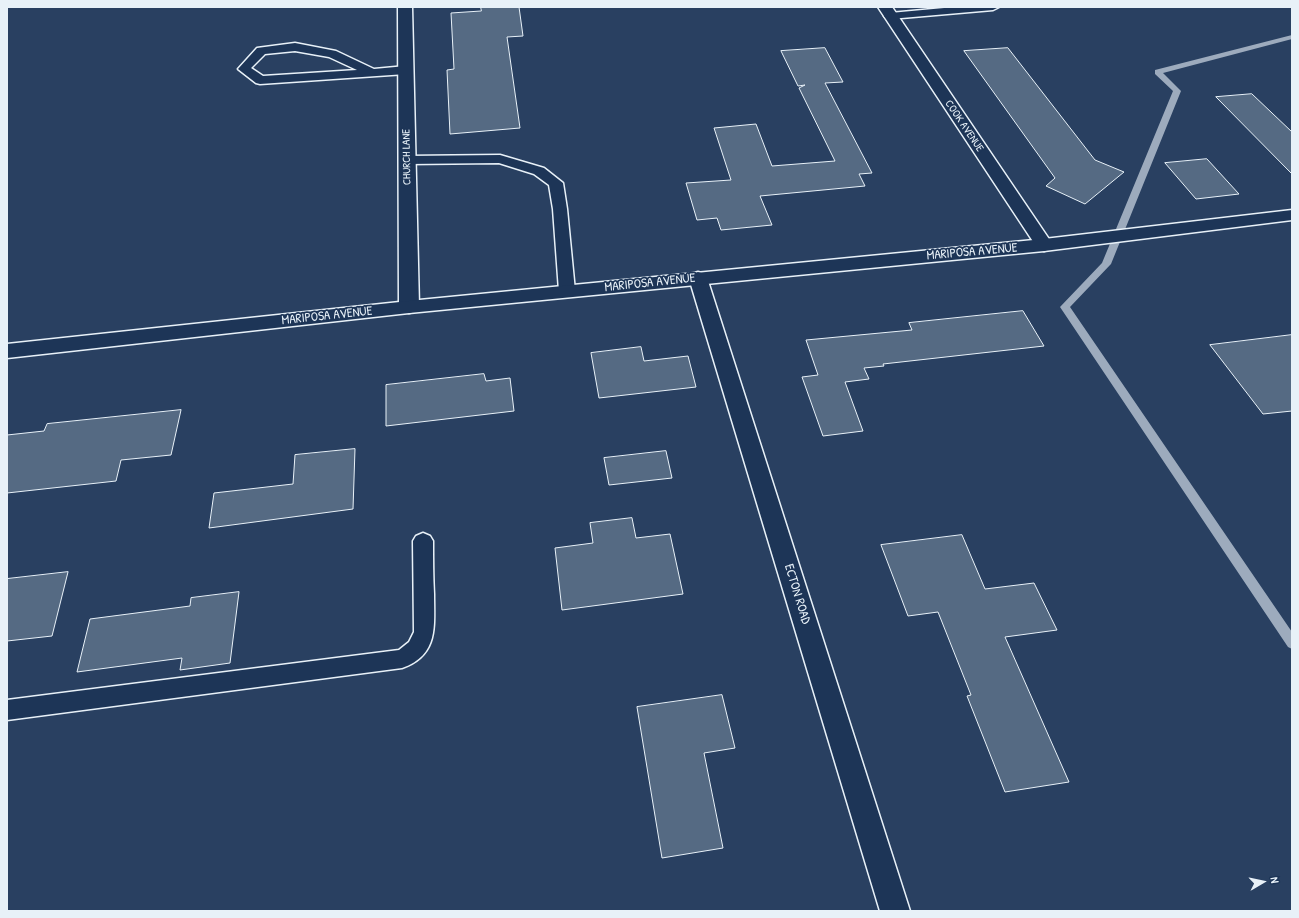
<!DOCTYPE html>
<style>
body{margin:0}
#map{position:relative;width:1299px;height:918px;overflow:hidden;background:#294061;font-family:"Patrick Hand",sans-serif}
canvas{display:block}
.frame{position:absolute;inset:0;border:8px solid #e8f1f8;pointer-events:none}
.north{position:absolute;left:1243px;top:862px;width:40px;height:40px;-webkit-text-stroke:3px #1d3557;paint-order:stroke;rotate:81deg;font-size:11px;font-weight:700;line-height:16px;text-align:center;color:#e8f1f8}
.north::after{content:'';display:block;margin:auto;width:14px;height:18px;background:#e8f1f8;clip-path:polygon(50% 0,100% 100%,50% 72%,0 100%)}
</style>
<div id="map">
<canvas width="1299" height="918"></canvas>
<div class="frame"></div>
<div class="north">N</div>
</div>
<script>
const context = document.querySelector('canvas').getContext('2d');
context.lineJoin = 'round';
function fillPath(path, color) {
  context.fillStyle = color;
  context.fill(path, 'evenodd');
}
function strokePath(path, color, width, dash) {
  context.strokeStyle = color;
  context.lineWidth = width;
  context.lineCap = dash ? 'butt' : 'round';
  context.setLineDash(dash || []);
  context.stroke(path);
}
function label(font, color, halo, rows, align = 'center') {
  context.font = font + ' "Patrick Hand",sans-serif';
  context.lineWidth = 3.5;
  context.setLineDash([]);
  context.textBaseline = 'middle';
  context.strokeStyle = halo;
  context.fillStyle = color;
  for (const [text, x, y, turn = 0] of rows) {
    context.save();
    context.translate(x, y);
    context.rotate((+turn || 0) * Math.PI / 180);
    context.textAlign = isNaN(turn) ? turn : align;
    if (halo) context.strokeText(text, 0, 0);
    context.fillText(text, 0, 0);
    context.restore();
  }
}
fillPath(new Path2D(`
 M 1292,35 L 1292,39 L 1163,73 L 1181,91 L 1111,264 L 1070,307 L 1292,632 L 1292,649 L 1288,647 L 1060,307 L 1102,263 L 1173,91 L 1155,74 L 1155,70 Z`), '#9dabbd');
const building = new Path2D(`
 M 481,7 L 519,7 L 523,36 L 507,37 L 520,128 L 450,134 L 447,70 L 454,69 L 451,13 L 481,11 Z
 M 825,48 L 843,82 L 825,83 L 872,173 L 859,174 L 865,186 L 760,196 L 772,225 L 721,230 L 717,218 L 697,220 L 686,183 L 731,180 L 714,128 L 756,124 L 772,166 L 835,161 L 799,88 L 805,85 L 798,86 L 781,51 Z
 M 1008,48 L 1095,160 L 1124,172 L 1085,204 L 1046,186 L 1055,178 L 964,51 Z
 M 1252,94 L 1292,132 L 1292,174 L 1216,97 Z
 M 1207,159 L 1239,194 L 1196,199 L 1165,163 Z
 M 1023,311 L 1044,346 L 883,364 L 884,366 L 864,368 L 869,379 L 845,382 L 863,431 L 823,436 L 802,377 L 818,375 L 806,340 L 912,330 L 909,323 Z
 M 1292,335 L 1292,411 L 1263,414 L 1210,345 Z
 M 641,347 L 644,361 L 688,356 L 696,387 L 599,398 L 591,353 Z
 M 484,374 L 486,381 L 510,378 L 514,411 L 386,426 L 386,385 Z
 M 181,410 L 171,455 L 121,460 L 116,481 L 7,493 L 7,435 L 44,431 L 47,424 Z
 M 355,449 L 353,509 L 209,528 L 214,493 L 293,484 L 295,455 Z
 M 666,451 L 672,478 L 609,485 L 604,458 Z
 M 632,518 L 636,538 L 670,534 L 683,594 L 562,610 L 555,548 L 593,543 L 590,523 Z
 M 962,535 L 985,589 L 1034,583 L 1057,630 L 1005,637 L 1069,782 L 1005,792 L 967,696 L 971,695 L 938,612 L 908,616 L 881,545 Z
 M 68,572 L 52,636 L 7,641 L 7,579 Z
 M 239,592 L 230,663 L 180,670 L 182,658 L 77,672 L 90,619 L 190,606 L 191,598 Z
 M 722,695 L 735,748 L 704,753 L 723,848 L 662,858 L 637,707 Z`);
fillPath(building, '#556a83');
strokePath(building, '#e8f1f8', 1);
const lane = new Path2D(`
 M 955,7 L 999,7 L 993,10 L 890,19 L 886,18 L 884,16 L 886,14 L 890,13 Z
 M 295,43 L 336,51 L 374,69 L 406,66 L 410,67 L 412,70 L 410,73 L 406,74 L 260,84 L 256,83 L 238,69 L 257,48 ZM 295,51 L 329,57 L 357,70 L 263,76 L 251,68 L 265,54 Z
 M 500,155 L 544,168 L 563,183 L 567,209 L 575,291 L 572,295 L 567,296 L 562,295 L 559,291 L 553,209 L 549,185 L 534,174 L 499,163 L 407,164 L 402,163 L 400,160 L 402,157 L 407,156 Z
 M 423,533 L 430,536 L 433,541 C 433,559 433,576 434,594 C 434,626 439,655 402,668 L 7,720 L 7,700 L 399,650 L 409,642 L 414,632 L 413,541 L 416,536 Z`);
const street = new Path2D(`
 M 398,7 L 412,7 L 419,307 L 416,311 L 409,313 L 402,311 L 399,307 Z
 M 878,7 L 892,7 L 1053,245 L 1050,249 L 1044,251 L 1038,249 Z
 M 698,272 L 705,274 L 707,278 L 910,911 L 880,911 L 689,278 L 691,274 Z`);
const secondary = new Path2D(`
 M 1292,210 L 1292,220 L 1044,251 L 409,313 L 7,358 L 7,344 L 409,301 L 1044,239 Z`);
strokePath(lane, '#e8f1f8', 3);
strokePath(street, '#e8f1f8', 3);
strokePath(secondary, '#e8f1f8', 3);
fillPath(lane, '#1d3557');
fillPath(street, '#1d3557');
fillPath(secondary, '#1d3557');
label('11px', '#e8f1f8', '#1d3557', [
 ["COOK AVENUE",964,126,56],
 ["CHURCH LANE",407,157,-91]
]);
label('13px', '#e8f1f8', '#1d3557', [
 ["MARIPOSA AVENUE",972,252,-5],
 ["MARIPOSA AVENUE",650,283,-6],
 ["MARIPOSA AVENUE",327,316,-6],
 ["ECTON ROAD",797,594,73]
]);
</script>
